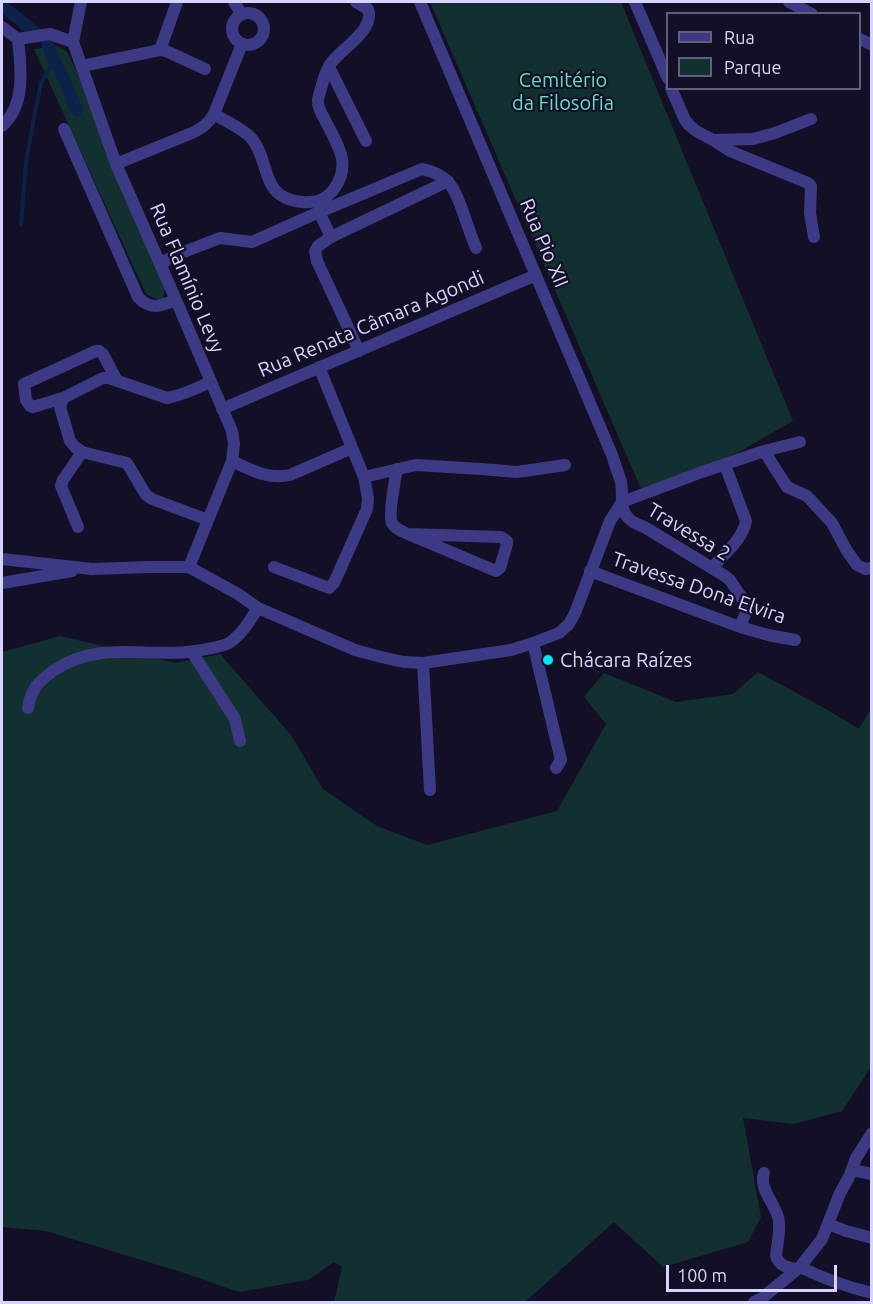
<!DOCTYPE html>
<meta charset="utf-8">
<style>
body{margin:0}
#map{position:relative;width:873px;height:1304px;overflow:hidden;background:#130f26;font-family:Ubuntu,sans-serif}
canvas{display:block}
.frame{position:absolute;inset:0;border:3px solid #d9d4ff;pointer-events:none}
.legend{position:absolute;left:666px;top:12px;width:195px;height:78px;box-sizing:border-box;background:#130f26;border:2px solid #625e7d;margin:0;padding:8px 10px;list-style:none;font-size:18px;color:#d9d4ff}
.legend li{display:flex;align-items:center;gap:12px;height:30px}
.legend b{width:30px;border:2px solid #625e7d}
.scale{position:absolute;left:666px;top:1265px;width:171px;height:27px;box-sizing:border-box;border:3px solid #d9d4ff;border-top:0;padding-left:8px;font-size:18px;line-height:21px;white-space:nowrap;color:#d9d4ff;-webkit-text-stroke:4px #130f26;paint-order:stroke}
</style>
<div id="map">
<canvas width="873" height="1304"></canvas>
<div class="frame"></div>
<ul class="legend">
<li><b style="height:8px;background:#3d3a85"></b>Rua</li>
<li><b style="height:16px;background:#12302f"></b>Parque</li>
</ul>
<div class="scale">100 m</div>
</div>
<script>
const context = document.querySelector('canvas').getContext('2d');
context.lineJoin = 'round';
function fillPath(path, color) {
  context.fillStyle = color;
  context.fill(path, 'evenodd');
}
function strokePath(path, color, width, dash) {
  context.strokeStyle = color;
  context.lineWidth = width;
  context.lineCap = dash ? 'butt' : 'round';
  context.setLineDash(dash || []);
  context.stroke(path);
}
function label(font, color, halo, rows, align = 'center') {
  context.font = font + ' Ubuntu,sans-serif';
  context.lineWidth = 4.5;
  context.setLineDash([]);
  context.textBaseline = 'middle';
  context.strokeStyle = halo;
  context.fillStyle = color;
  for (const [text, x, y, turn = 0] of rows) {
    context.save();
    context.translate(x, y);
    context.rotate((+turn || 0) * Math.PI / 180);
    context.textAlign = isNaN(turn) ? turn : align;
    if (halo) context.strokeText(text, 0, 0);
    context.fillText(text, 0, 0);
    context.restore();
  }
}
fillPath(new Path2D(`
 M 430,2 L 621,2 L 793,421 L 739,452 L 642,491 Z
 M 57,46 L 67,52 L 76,70 L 165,284 L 163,302 L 146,294 L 34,49 Z
 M 60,636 L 175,663 L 220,654 L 291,735 L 323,789 L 377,826 L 427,845 L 557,811 L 606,724 L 584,697 L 604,673 L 676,702 L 733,694 L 758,672 L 826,709 L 859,729 L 871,708 L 871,1067 L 842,1111 L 794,1124 L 743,1118 L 761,1217 L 748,1242 L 663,1267 L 614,1222 L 525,1302 L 334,1302 L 342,1267 L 334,1262 L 308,1280 L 239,1292 L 181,1272 L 46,1231 L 2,1227 L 2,652 Z`), '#12302f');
strokePath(new Path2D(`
 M 21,225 L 26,162 L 36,107 L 41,83 L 54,61`), '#0c2248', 4);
strokePath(new Path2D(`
 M 2,6 L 34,31
 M 47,43 L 54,61 L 59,68 L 77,111`), '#0c2248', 12);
strokePath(new Path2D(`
 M 81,2 L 73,42 L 116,164 L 176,300 L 232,431 L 234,444 L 232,461 L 189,567
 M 177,2 L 160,50 L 166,51 L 205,69
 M 234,2 L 241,13
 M 420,2 L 612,455 C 615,464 618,473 621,482 C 624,499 617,510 633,522 L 646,528 L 725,576 L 730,580 L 748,607 L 740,627
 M 635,2 L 668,79
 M 789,2 L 812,14
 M232 29a16 16 0 1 1 32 0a16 16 0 1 1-32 0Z
 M 2,27 L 18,39 L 50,34 L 73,42
 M 860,39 L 872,45
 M 82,66 L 160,50
 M 329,67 L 366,141
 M 671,88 L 685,120 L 689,125 L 696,131 L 713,140 L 730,151 L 808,183 L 811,186 L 810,213 L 814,237
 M 214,114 C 225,121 244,129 252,139 C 271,162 259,198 302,202 C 316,203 326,200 334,189 C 353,163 336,143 324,118 C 321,113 318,107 318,101 C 318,98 319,95 320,92 C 322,84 325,74 329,66 C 338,50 376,31 368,9 L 356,2
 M 2,126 C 26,105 21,68 18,39
 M 64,129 L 138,297 C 151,311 160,306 176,300
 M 713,140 L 753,139 L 775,133 L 811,119
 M 116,164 L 192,133 C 202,128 208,124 214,114 L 242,44
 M 319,212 L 331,237 L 448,181
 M 331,237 L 318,246 L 315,251 L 317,261 L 359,351
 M 161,263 L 176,255 L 220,238 L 252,242 L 317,213 L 422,169 C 449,174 455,189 463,212 C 467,224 471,236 476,248
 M 63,398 L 33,407 L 30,406 L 26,400 L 24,384 L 96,351 L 99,351 L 103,354 L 117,381
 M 222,409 L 536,275
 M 764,451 L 787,487 L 807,496 L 832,523 L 847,551 L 857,565 L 865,569 L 872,568
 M 232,461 C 251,470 269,480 290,475 L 352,448
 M 397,469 C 395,480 388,515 392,523 C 395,529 403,532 408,534 L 501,537 L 507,541 L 507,544 L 500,568 L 496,571 L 408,534
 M 364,477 L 416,465 L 481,469 L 517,472 L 565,465
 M 208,520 L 152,499 L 146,495 L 127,463 L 82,452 L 75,447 L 70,441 L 60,407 L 63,398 L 103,378 L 109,378 L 167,398 C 182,395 196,389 210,382
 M 78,527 L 61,486 L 63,480 L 82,452
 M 2,559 L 92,569 L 149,567 L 189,567 L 238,594 L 258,608 L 355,650 L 381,657 L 404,662 L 423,663 L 511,650 L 533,643 L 559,633 L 569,624 L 575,613 L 610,521 L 622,502 L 702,472 L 764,451 L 800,442
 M 274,567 L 329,588 L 334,583 L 367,509 L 368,498 L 364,477 L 319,367
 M 713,567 C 724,554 743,539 746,521 L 725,465
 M 590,571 L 740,627 L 768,635 L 795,640
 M 2,583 L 72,571
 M 533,643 L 561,760 L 556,768
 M 192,652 L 235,719 L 240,741
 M 423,663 L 430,790
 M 28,708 C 31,689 38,682 53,671 C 100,638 151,660 202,650 C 211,648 221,647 229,643 C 242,635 250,620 258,608
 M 852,1170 L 872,1174
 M 764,1173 C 758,1190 778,1206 779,1222 C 780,1233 777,1245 776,1256 C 779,1266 788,1268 797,1269
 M 828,1224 L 846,1231 L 872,1238
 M 800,1267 C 822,1278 847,1287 872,1293
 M 754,1302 L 762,1298 L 800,1267 L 822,1239 L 840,1193 L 849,1177 L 856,1158 L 872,1133`), '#3d3a85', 12);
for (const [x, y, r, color] of [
 [548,660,6,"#00e5ff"]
]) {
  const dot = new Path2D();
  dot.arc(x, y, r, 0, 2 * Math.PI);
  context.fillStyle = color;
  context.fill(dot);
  strokePath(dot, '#130f26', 2);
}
label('20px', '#5fe0c0', '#130f26', [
 ["Cemitério",563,80],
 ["da Filosofia",563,103]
]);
label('20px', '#d9d4ff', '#130f26', [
 ["Rua Pio XII",544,243,67],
 ["Rua Flamínio Levy",187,278,67],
 ["Rua Renata Câmara Agondi",371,324,-23],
 ["Travessa 2",689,532,31],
 ["Travessa Dona Elvira",699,588,19]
]);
label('20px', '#d9d4ff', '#130f26', [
 ["Chácara Raízes",560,660]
], 'left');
</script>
